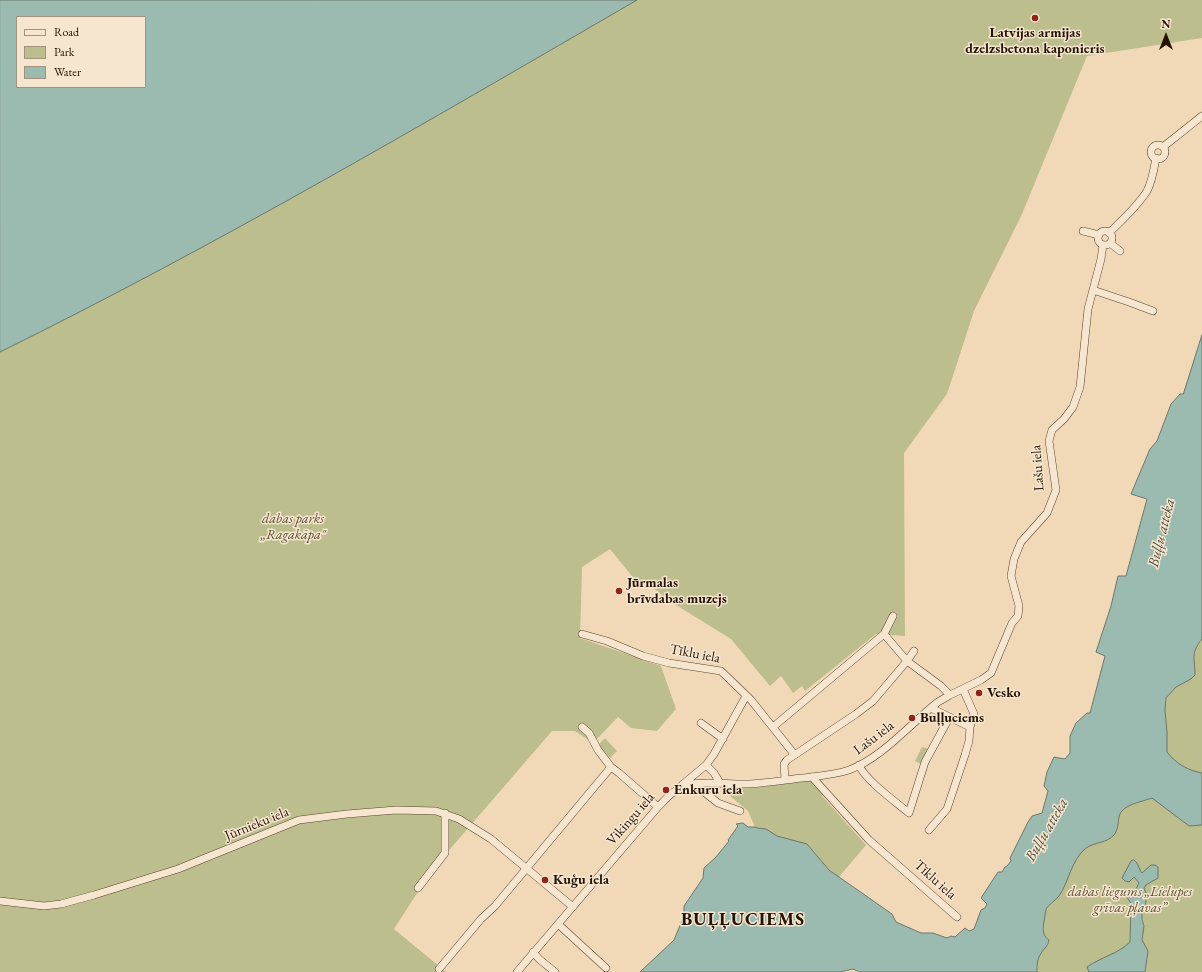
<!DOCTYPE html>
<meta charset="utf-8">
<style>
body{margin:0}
#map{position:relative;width:1202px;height:972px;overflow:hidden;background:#f1d9b7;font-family:"EB Garamond",serif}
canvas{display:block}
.legend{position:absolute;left:16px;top:16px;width:130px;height:72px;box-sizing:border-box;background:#f6e6d0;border:1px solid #a2927e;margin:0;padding:5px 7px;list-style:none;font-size:12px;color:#241302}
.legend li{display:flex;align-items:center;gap:8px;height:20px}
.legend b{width:20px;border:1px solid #a2927e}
.north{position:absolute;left:1146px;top:16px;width:40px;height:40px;-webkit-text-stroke:3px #f6e6d0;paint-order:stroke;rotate:0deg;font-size:11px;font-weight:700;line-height:16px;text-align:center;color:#241302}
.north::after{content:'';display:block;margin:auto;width:14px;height:18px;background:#241302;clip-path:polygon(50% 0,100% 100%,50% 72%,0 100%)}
</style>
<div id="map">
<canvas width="1202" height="972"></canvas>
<ul class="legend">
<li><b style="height:5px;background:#f6e6d0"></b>Road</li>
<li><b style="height:11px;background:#bdbe8d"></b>Park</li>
<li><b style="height:11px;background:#9bbab0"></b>Water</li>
</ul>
<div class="north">N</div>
</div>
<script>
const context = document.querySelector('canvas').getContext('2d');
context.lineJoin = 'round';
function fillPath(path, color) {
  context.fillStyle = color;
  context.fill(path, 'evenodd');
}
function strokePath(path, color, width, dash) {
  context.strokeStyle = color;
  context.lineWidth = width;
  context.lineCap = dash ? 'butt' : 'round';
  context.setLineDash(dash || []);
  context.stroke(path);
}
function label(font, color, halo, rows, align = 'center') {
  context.font = font + ' "EB Garamond",serif';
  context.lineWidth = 3;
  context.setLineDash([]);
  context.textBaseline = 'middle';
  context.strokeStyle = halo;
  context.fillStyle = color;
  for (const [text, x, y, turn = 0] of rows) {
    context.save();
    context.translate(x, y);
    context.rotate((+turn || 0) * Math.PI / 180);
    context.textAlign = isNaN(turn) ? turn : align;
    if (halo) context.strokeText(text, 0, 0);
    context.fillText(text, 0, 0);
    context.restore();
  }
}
fillPath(new Path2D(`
 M 637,0 L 1202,0 L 1202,38 L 1087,56 L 1022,214 L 974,311 L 947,394 L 904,453 L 905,636 L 876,634 L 805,691 L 802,686 L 793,693 L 781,676 L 770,686 L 731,639 L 668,600 L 646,582 L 636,581 L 610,549 L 582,567 L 580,638 L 661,666 L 676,709 L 657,731 L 631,728 L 618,717 L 593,743 L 575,731 L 552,731 L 432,870 L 394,929 L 446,972 L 0,972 L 0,352 C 217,244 427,122 637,0 Z
 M 1202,639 L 1202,972 L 1013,972 L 1046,913 L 1046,909 L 1050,903 L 1161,653 L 1195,667 C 1191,655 1195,649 1202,639 Z
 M 605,738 L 617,751 L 610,758 L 598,745 Z
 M 922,747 L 932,750 L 925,766 L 915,761 Z
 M 811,780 L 824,793 L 822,796 L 866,845 L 839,877 L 829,870 L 807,844 L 804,847 L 757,828 L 755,827 L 748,811 L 723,790 L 729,787 L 754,788 Z`), '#bdbe8d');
const water = new Path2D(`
 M 0,0 L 637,0 C 427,122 217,245 0,352 ZM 17,17 L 145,17 L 145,87 L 17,87 Z
 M 1202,335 L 1202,639 C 1190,654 1195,658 1195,675 L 1191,679 L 1176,687 L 1166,698 L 1165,710 L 1167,732 L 1167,752 C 1175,763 1189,771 1202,773 L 1202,825 L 1189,826 L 1152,798 C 1141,802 1121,805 1119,817 C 1118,823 1118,830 1114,835 C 1107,843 1095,842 1086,848 C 1071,860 1069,882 1059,896 C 1055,901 1049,904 1046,909 C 1045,920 1039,934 1049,940 C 1048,947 1043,949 1040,955 C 1037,960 1037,966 1037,972 L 859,972 L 853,969 L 840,972 L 640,972 L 674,940 L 684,916 L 684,906 L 703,878 L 704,868 L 716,857 L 729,841 L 728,840 L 738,826 L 736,824 L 743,823 L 748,827 L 755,827 L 757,828 L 766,829 L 777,836 L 807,844 L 829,870 L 892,914 L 896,922 L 921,933 L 933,933 L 947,938 L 951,936 L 955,937 L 965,928 L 969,931 L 974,929 L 981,910 L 985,908 L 987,904 L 981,898 L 998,872 L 1002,872 L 1005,867 L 1007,866 L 1011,861 L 1010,858 L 1028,822 L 1032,816 L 1042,813 L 1048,791 L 1044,786 L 1047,772 L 1054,757 L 1065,759 L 1070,753 L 1070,736 L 1076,723 L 1087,713 L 1090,713 L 1105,656 L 1096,652 L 1111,606 L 1118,576 L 1126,576 L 1147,499 L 1131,494 L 1150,449 L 1157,441 L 1171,404 L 1180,394 L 1183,394 Z
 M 1134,860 L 1137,863 L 1141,872 L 1142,873 L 1151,865 L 1155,865 L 1158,867 L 1158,878 L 1146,885 L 1144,888 L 1146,893 L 1146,902 L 1142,914 L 1142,920 L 1144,926 L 1142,940 L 1148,951 L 1145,972 L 1089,972 L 1087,967 C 1101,957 1118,954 1130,942 L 1131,903 L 1128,899 L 1127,895 L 1136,889 L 1139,883 L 1134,877 L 1129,882 L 1125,881 L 1122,878 L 1131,861 Z`);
fillPath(water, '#9bbab0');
strokePath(water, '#6b776a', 1);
const minor = new Path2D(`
 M1151 152a7 7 0 1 1 14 0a7 7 0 1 1-14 0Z
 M 1163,147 L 1202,116
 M 1083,231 L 1099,235
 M1098 238a7 7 0 1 1 14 0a7 7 0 1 1-14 0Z
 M 1109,233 C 1122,220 1137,207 1147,191 C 1152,182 1154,169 1156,158
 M 1110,243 L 1120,251
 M 1093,290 L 1129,302 L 1153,311
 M 582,634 L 607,641 L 643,656 L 669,663 L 721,671 L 751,700 L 794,754
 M 884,634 L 893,616
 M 931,708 L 970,727
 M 701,723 L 723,739
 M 582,727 L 589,733 L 598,750 L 611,767 L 619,773 L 658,807
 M 773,727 L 884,634 L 907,661 L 941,686 L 950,695
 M 706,765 L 714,773 L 720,783
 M 859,765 C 865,780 896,802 909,813 L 925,762 L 949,718
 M 812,777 L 869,840 L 957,917
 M 785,780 L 784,764 L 787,760 L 856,714 L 873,701 L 907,661 L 914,651
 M 694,784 L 718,803 L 740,811
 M 682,785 L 706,765 L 714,754 L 746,696
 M 929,830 L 947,809 L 965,755 L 969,741 L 970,727 L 974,714 L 963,689
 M 418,888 L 445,853 L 445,813
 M 0,901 L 44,906 L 61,904 L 94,895 L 178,869 L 299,820 L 347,814 L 396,810 L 436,811 L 459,819 L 491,839 L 573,907
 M 558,924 L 606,968
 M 533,952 L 539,959 L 555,972
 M 439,969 L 481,919 L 495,906 L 611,767
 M 517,972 L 658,807 C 667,798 674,789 687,785 C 707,780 729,785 750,784 C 767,783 785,780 802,778 C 818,776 834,775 849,770 C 882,758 911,723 938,702 L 950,695 L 981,680 L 991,673 L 1012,623 L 1018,616 L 1019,606 L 1011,576 L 1014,559 L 1021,542 L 1047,513 L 1056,490 L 1049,441 L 1052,430 L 1064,419 L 1073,407 L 1080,387 L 1088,309 L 1101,259 L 1103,245`);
strokePath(minor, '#57442f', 8);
strokePath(minor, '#f6e6d0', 7);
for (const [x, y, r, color] of [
 [1035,18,4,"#8f2418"],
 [619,591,4,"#8f2418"],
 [979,693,4,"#8f2418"],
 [912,718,4,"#8f2418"],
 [666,790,4,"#8f2418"],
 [545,880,4,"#8f2418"]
]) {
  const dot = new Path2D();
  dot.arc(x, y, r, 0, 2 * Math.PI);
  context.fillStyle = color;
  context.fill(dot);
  strokePath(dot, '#f6e6d0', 1.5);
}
label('bold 14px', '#241302', '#f6e6d0', [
 ["Latvijas armijas",1035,33,"center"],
 ["dzelzsbetona kaponieris",1035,49,"center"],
 ["Jūrmalas",627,583],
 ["brīvdabas muzejs",627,599],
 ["Vesko",987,693],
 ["Buļļuciems",920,718],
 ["Enkuru iela",674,790],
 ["Kuģu iela",553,880]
], 'left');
label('14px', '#241302', '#f6e6d0', [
 ["Lašu iela",1038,468,-94],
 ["Tīklu iela",695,654,11],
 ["Lašu iela",874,738,-37],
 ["Vikingu iela",631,819,-49],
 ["Jūrnieku iela",257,824,-22],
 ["Tīklu iela",935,880,42]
]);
label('italic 14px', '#5a4f33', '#f6e6d0', [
 ["dabas parks",293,519],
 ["„Ragakāpa\"",293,535],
 ["dabas liegums „Lielupes",1130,892],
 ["grīvas pļavas”",1130,908]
]);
label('italic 15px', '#4e4d3f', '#f6e6d0', [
 ["Buļļu atteka",1162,533,-76],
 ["Buļļu atteka",1047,830,-60]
]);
context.letterSpacing = '1px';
label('bold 18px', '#241302', '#f6e6d0', [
 ["BUĻĻUCIEMS",743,920]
]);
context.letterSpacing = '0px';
</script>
